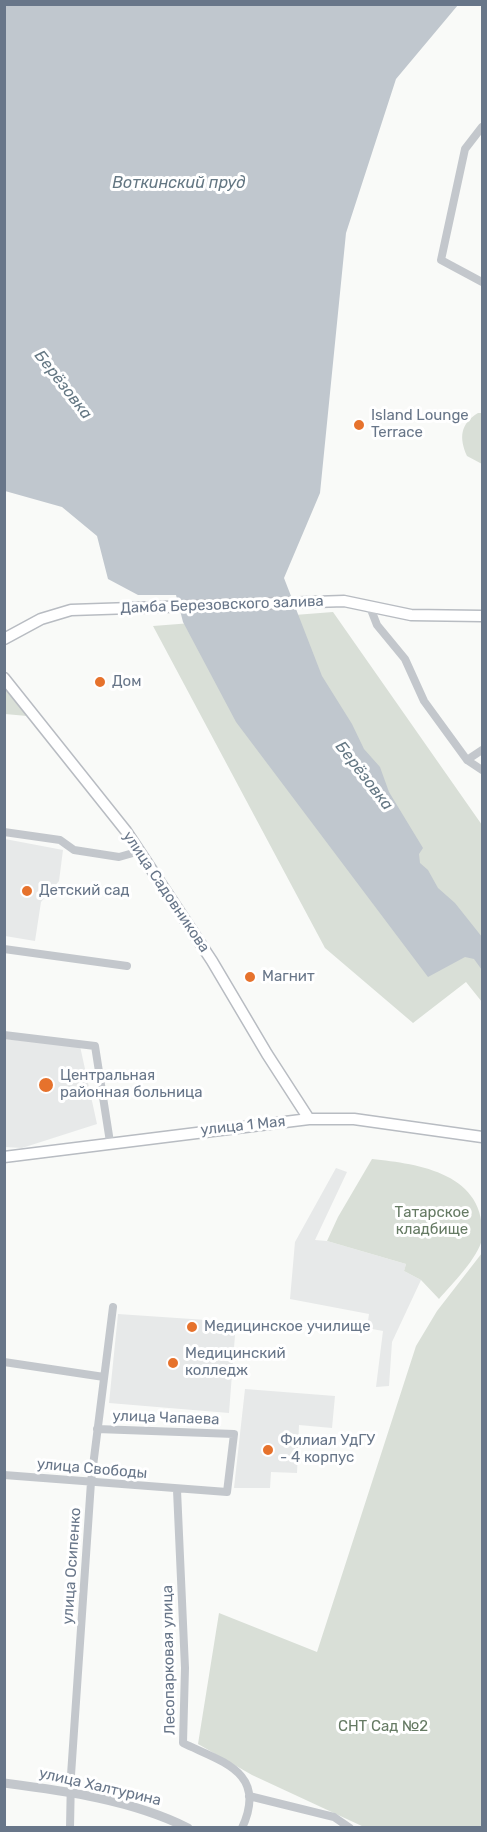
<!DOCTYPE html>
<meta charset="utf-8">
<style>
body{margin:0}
#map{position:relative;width:487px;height:1832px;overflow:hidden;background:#f9faf8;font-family:Rubik,sans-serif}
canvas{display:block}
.frame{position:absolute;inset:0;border:6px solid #687689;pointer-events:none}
</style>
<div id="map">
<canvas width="487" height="1832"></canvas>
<div class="frame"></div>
</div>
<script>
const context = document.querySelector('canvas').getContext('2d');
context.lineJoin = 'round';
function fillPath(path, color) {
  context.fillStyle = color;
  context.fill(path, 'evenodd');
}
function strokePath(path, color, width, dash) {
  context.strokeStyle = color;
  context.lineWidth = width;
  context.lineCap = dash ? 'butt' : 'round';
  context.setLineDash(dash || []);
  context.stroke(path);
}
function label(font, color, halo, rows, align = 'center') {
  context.font = font + ' Rubik,sans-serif';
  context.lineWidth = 6;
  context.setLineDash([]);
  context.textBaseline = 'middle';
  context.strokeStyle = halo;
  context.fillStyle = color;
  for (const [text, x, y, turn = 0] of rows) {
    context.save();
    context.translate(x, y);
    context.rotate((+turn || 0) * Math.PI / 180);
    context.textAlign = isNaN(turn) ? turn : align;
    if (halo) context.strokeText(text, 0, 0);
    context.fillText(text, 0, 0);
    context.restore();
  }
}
fillPath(new Path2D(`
 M 5,839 L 63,850 L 59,881 L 41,902 L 35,941 L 5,936 Z
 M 4,1039 L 80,1046 L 97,1124 L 22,1148 L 5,1147 Z
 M 336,1168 L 347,1172 L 315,1240 L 327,1241 L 406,1264 L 404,1271 L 421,1280 L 392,1342 L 389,1386 L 376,1387 L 383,1331 L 367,1328 L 369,1314 L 290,1299 L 295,1242 Z
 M 118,1314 L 236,1322 L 229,1413 L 109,1403 Z
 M 245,1389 L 335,1396 L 332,1428 L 299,1425 L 297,1473 L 271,1472 L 270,1488 L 234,1488 Z`), '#e7e9e9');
fillPath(new Path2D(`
 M 478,413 L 482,413 L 482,464 L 467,456 C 459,438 460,424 478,413 Z
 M 333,612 L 482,825 L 482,1002 L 466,982 L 413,1023 L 325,948 L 153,626 Z
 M 5,688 L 27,716 L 5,714 Z
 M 372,1159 C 419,1164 487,1173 482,1239 C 478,1258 452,1284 439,1299 L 421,1280 L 404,1271 L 406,1264 L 327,1241 L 338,1217 Z
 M 482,1253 L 482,1827 L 364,1827 L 252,1775 L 198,1744 L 219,1613 L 317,1652 L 416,1346 L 437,1311 Z`), '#d9dfd7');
fillPath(new Path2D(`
 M 4,5 L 458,5 L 396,79 L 346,233 L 320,493 L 284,578 L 322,676 L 352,724 L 364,749 L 380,767 L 389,792 L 423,848 L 419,854 L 420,863 L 428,870 L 438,888 L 455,903 L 482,937 L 482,970 L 474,959 L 465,957 L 428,977 L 236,722 L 183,622 L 176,595 L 138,595 L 108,579 L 97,536 L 62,507 L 5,491 Z`), '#c0c7ce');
const secondary = new Path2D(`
 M 4,639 L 41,619 L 71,610 L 344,601 L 411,615 L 482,616
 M 4,678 L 126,831 L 212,961 L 267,1054 L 309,1119
 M 4,1157 L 309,1119 L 354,1119 L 482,1137`);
strokePath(secondary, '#b8bcc2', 13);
strokePath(new Path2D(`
 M 482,127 L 465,149 L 441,260 L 482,282
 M 370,607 L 377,625 L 405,659 L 424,701 L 467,760 L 482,770
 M 467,760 L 482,750
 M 4,832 L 60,840 L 74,850 L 119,857 L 140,851
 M 4,949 L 127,966
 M 4,1035 L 95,1046 L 110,1142
 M 4,1362 L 104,1377
 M 4,1475 L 227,1492 L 234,1434 L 97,1429
 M 177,1490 L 185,1668 L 183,1743 C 222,1762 268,1772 242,1828
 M 249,1796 L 334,1817 L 350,1828
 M 70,1828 L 71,1775 L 91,1482 L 113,1307`), '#c3c7cc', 8);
strokePath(new Path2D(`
 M 4,1783 C 66,1791 132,1800 188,1828`), '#c3c7cc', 9);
strokePath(secondary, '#fff', 10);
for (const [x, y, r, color] of [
 [359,425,6,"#e6722c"],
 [100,682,6,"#e6722c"],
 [27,891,6,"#e6722c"],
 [250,977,6,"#e6722c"],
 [46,1085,8,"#e6722c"],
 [192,1327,6,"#e6722c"],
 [173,1363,6,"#e6722c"],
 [268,1450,6,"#e6722c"]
]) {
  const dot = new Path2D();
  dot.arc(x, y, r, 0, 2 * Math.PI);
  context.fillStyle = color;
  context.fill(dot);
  strokePath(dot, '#fff', 2);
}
label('15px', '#687689', '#fff', [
 ["Island Lounge",371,416],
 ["Terrace",371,433],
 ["Дом",112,682],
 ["Детский сад",39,891],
 ["Магнит",262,977],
 ["Центральная",60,1076],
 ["районная больница",60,1093],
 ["Медицинское училище",204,1327],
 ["Медицинский",185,1354],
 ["колледж",185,1371],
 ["Филиал УдГУ",280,1441],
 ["- 4 корпус",280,1458]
], 'left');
label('15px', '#687689', '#fff', [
 ["Дамба Березовского залива",222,605,-2],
 ["улица Садовникова",166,892,56],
 ["улица 1 Мая",243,1126,-6],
 ["улица Чапаева",166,1418,2],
 ["улица Свободы",92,1469,5],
 ["улица Осипенко",72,1566,-86],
 ["Лесопарковая улица",169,1660,-91],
 ["улица Халтурина",100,1787,13]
]);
label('15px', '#657a63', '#fff', [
 ["Татарское",432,1213],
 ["кладбище",432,1230],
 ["СНТ Сад №2",383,1727]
]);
label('italic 16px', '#647783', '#fff', [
 ["Воткинский пруд",179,183],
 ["Берёзовка",63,385,52],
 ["Берёзовка",364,776,52]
]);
</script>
